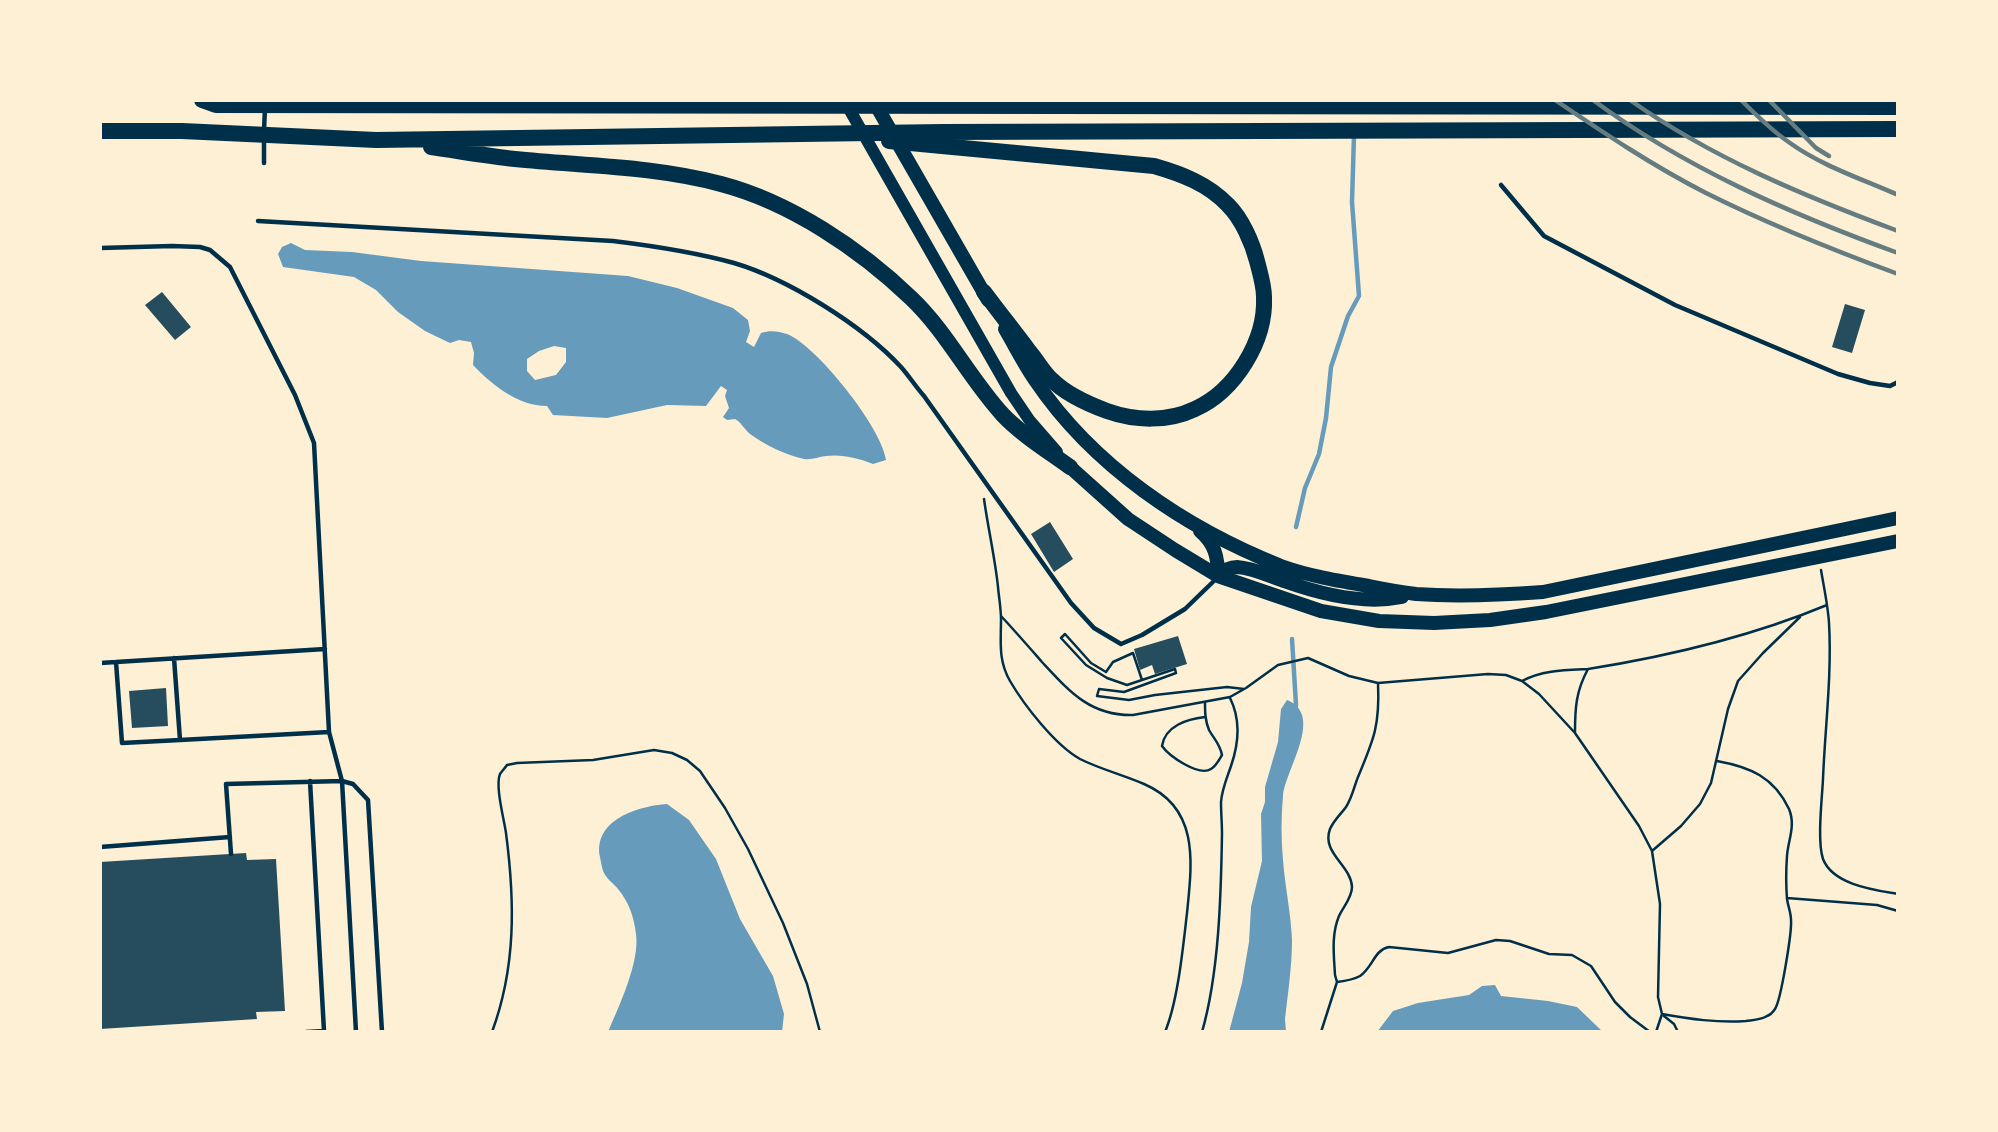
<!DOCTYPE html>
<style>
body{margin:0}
#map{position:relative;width:1998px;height:1132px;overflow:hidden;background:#fdf0d5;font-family:Commissioner,sans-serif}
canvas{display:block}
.frame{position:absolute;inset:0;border:102px solid #fdf0d5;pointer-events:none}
</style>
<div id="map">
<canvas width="1998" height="1132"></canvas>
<div class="frame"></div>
</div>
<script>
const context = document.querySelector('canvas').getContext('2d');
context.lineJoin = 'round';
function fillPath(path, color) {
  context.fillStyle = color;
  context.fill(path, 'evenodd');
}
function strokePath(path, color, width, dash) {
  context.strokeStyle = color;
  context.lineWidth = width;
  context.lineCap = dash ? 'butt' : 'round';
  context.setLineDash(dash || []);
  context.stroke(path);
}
fillPath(new Path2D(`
 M 291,243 L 305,250 L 352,252 L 421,261 L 628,276 L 677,288 L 733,308 L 748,320 L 750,331 L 746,342 L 754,347 L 761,333 C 770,330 778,331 787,334 C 817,346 882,428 886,460 L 873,464 C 858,458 842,454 826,456 C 818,457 812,460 804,459 C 786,455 765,445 750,434 C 744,429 742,423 735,419 L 727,420 L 723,417 L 729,408 L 725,396 L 727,390 L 721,386 L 706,406 L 667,405 L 607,418 L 553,415 L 547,406 C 518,406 492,385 473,365 L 474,353 L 471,342 L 459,340 L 450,343 L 425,331 L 398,312 L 376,290 L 354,277 L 283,267 L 278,254 L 282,247 ZM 554,346 L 566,348 L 566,362 L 556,375 L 535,380 L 527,371 L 527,359 L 539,351 Z
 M 1287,700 C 1325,715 1285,770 1283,796 C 1281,817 1281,839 1283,860 C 1285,887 1291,913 1292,940 C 1292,966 1288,993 1285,1019 L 1286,1032 L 1229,1032 L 1242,983 L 1249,942 L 1251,907 L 1262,861 L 1261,814 L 1265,802 L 1265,787 L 1278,742 L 1281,709 Z
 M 667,804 L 689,820 L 716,859 L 740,919 L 773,976 L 784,1014 L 782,1032 L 608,1032 C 619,1006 640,962 636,934 C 634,917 629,902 618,889 C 614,884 607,879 604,873 C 602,869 601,862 600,857 C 593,820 638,806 667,804 Z
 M 1495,985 L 1501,996 L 1548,1001 L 1577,1007 L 1603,1032 L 1377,1032 L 1393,1011 L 1418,1003 L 1469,995 L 1482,986 Z`), '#669bbc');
strokePath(new Path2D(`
 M 1296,527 L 1305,488 L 1319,454 L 1326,418 L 1331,367 L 1348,316 L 1359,296 L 1352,202 L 1354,135
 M 1292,639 L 1296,705 L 1295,711`), '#669bbc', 4.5);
fillPath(new Path2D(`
 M 162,292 L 191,327 L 175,340 L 145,305 Z
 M 1845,304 L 1865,310 L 1852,353 L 1832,347 Z
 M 1050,522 L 1073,559 L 1054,572 L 1031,534 Z
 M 1178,636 L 1187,664 L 1155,674 L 1152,665 L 1140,670 L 1134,649 Z
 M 166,688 L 168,726 L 132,728 L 129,691 Z
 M 246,853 L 247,860 L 276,859 L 285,1011 L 256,1012 L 257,1019 L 100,1029 L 100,862 Z`), '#264d5e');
strokePath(new Path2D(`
 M 984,499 C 988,528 995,558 998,587 C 999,598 1001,609 1001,619 C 1001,642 998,660 1010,681 C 1024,705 1055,745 1080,759 C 1100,769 1123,775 1144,784 C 1200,808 1192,863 1187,913 C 1183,947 1178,1001 1165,1032
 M 1821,570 C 1824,588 1828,606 1829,623 C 1832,675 1825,728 1823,779 C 1822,799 1817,841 1823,859 C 1833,885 1875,890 1898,894
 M 1001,616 C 1015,631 1028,646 1042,662 C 1069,691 1090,716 1133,715 L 1230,697 L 1246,688 L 1278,665 L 1308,658 L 1349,676 L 1378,683 L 1488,674 L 1506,675 L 1522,681 L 1539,694 L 1575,733 L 1639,826 L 1652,851 L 1660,904 L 1658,997 L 1662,1014 L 1656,1032
 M 1133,653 L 1113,662 L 1106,672 L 1091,663 L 1065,634 L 1061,638 L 1086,665 L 1107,678 L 1127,685 L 1175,669 L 1176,673 L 1124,692 L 1099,689 L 1097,696 L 1129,700 L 1155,695 L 1227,687 L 1244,689
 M 1133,653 L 1142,680
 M 1588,669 C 1670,656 1750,637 1827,605
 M 1522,681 C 1542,670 1565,670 1588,669 C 1576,691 1575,708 1575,732
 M 1205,702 C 1205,712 1205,720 1209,730 C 1214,739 1220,744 1222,755 C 1219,760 1216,766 1211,769 C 1199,777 1169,756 1162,746 C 1165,726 1187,719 1205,717
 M 1652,851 L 1681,826 L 1700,804 L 1711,783 L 1728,709 L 1738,681 L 1763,653 L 1800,617
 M 1787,898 L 1877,905 L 1898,911
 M 1337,982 C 1345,981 1353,980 1360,976 C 1373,967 1374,950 1389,947 L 1448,953 L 1496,940 L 1510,941 L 1549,954 L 1572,955 L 1591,966 L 1615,1002 L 1630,1017 L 1650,1032
 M 1662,1014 C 1690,1019 1717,1023 1746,1021 C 1753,1020 1761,1020 1767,1016 C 1770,1015 1773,1012 1775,1009 C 1781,1000 1792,932 1791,920 C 1791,913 1788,906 1787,899 C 1786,886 1786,870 1787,856 C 1788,840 1796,826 1789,809 C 1774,777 1750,767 1717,761
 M 1664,1016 L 1674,1024 L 1678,1032
 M 492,1032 C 516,967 515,902 506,833 C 504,819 495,786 500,774 C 502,771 505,768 507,765 L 517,763 L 593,760 L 654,750 L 672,753 L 687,760 L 700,771 L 725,808 L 748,849 L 783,923 L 807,984 L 820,1032
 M 1202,1032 C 1219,973 1221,896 1222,834 C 1222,823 1221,813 1221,802 C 1222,789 1227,778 1231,766 C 1239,743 1241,720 1230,698
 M 1321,1032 L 1337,982 L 1335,975 C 1334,956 1331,935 1339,916 C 1343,907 1352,898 1352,887 C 1351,865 1321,853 1330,829 C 1334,820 1341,814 1346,807 C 1352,798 1354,787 1358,777 C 1374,739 1380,725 1378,683`), '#003049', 2.5);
strokePath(new Path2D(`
 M 264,130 L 265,108
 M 264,163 L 264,139
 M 1501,185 L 1544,236 L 1675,305 L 1838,374 L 1870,383 L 1890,386 L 1898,382
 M 258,221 L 613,241 C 654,246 694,252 734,263 C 788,279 862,325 901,367 C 909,376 916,387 924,396 L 1071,603 L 1094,628 L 1121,644 L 1142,635 L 1185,609 L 1217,578
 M 100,248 L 172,246 L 200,247 L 210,250 L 230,267 L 295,395 L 314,443 L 329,732 L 342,781 L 226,784 L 231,854
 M 116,662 L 122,743 L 180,740 L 174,658
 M 100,663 L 325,649
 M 180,740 L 329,732
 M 100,847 L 230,837
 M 306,1032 L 324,1031 L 310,781
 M 356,1032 L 342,781 L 353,784 L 368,800 L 382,1032`), '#003049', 4.5);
strokePath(new Path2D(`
 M 844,100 L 1011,393 L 1030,421 L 1057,452`), '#003049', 12);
strokePath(new Path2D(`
 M 873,100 L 988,300
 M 1005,329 C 1015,346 1024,364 1035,380 C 1093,466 1185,528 1281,566 C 1309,576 1339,581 1369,586 C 1384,589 1400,592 1416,594 C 1458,597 1501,595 1543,592 L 1898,518
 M 1070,467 L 1128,519 L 1175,550 L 1218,576 L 1321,611 L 1379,621 L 1434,623 L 1490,620 L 1546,612 L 1898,541
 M 1200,531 C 1215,544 1218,557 1218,576
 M 1218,576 C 1224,570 1229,567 1237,567 C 1253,568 1269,576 1284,581 C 1320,594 1363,605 1402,597`), '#003049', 14);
strokePath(new Path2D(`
 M 202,100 L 216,105 L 1898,107
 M 100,131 L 182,131 L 376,140 L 943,132 L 1898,129
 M 889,141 L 1154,166 C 1182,174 1208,184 1228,205 C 1242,219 1252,242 1257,261 C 1260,273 1264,285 1264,297 C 1266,341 1235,391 1195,409 C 1168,422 1135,421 1107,411 C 1088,404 1067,395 1052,380 C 1043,372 1037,360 1029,351 C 1014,331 999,312 984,292
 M 431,147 C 459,151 487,156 515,159 C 584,166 654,166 721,184 C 790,202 860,249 911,298 C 947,332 969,378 1003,415 C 1022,435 1048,451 1070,467`), '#003049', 16);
strokePath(new Path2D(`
 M 1555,100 C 1604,133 1653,166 1706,193 C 1768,224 1833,250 1898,274
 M 1593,100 C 1685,168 1791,214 1898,253
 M 1630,100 C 1712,158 1804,196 1898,231
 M 1741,100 C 1756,115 1772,131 1790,143 C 1822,166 1862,179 1898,195
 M 1769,100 L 1816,148 L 1829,156`), '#657d81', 4.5);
</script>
